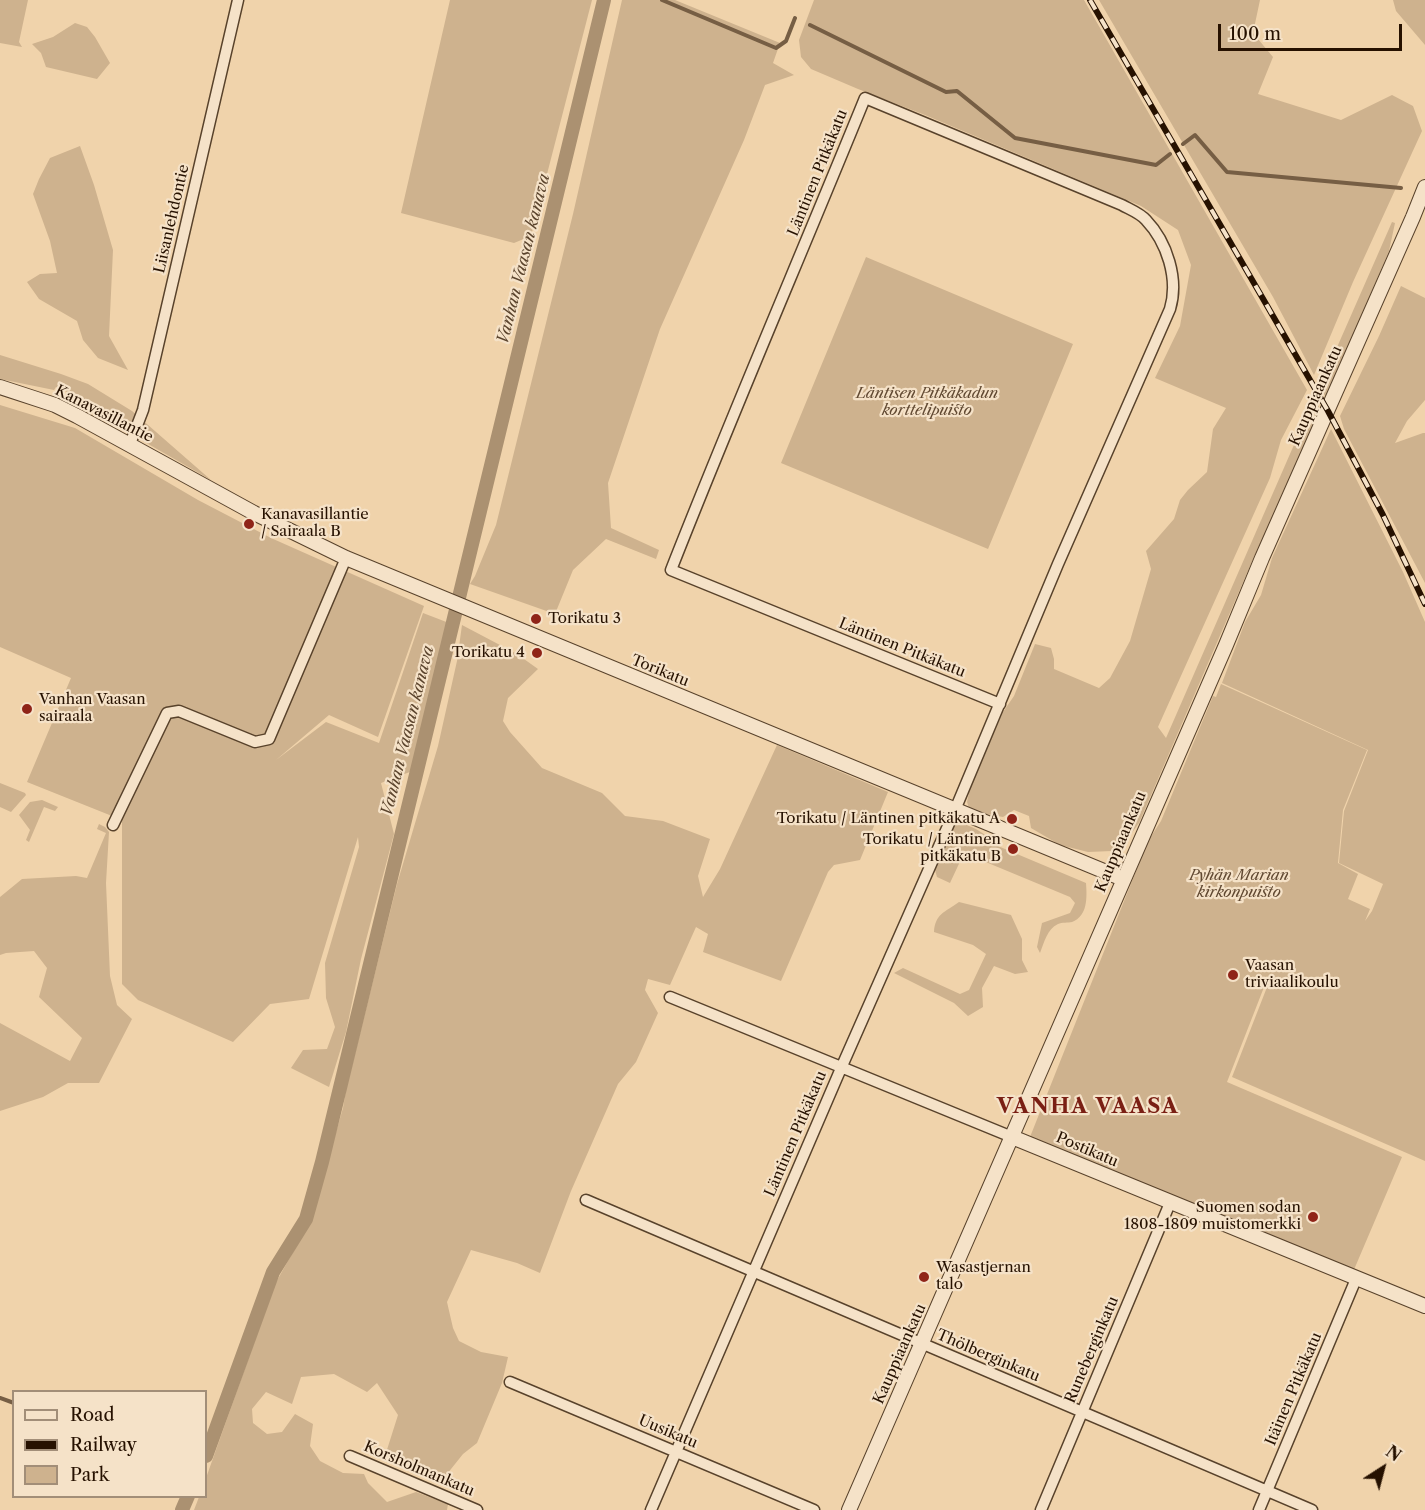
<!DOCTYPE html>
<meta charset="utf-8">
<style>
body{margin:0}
#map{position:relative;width:1425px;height:1510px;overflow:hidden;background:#f0d3ab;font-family:"Libre Caslon Text",serif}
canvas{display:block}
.legend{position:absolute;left:12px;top:1390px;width:195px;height:108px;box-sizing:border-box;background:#f5e2c8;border:2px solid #a28e78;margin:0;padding:8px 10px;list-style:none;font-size:18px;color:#261100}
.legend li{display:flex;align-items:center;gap:12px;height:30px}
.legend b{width:30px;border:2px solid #a28e78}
.north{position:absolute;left:1353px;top:1438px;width:60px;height:60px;-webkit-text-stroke:4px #f5e2c8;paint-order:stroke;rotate:36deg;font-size:16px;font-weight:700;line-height:24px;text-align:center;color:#261100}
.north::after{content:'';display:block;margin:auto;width:21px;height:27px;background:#261100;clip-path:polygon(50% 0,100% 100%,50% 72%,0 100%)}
.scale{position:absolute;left:1218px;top:24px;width:184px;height:27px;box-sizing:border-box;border:3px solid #261100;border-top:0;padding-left:8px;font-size:18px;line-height:21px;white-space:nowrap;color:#261100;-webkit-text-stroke:4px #f5e2c8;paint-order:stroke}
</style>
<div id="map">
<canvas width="1425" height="1510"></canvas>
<ul class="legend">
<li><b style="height:8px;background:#f5e2c8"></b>Road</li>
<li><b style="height:8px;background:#261100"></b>Railway</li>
<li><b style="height:16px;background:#ceb28e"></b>Park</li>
</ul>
<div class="north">N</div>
<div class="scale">100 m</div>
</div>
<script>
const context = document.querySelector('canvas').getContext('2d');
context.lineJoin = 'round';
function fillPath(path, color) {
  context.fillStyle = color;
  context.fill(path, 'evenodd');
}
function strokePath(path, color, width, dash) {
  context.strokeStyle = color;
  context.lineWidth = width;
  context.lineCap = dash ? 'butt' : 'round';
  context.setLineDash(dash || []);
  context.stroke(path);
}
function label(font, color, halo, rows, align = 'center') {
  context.font = font + ' "Libre Caslon Text",serif';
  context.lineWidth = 4.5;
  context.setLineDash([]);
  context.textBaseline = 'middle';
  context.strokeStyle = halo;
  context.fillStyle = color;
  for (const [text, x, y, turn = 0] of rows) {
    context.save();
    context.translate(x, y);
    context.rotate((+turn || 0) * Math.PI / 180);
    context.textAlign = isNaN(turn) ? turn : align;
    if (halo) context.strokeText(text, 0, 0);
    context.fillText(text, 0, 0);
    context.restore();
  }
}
fillPath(new Path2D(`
 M 0,0 L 28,0 L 19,42 L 22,47 L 0,43 Z
 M 450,0 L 592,0 L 531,236 L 514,243 L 401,213 Z
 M 622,0 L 675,0 L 780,43 L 773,63 L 794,75 L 765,85 L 744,140 L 660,329 L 608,483 L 611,528 L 659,550 L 656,559 L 606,539 L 573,570 L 555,614 L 470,584 L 475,576 L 496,525 L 573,214 Z
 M 814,0 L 1084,0 L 1307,390 L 1281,440 L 1270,478 L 1158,727 L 1166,738 L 1314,399 L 1321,410 L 1276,512 L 1257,550 L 1139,823 L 1126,841 L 1112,851 L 1088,852 L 1060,845 L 1031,828 L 1029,816 L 1014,810 L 1003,817 L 986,814 L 969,808 L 967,802 L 970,788 L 1003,712 L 1014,696 L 1035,644 L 1051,648 L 1054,659 L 1054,669 L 1099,688 L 1110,678 L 1130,641 L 1151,569 L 1146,551 L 1174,519 L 1180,500 L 1188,490 L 1207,472 L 1213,429 L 1226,408 L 1155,378 L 1180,326 L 1191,265 L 1178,230 L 1141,206 L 925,115 L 858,89 L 811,69 L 801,57 L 799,40 Z
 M 1099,0 L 1260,0 L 1253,33 L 1273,57 L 1258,94 L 1341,120 L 1392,95 L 1413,106 L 1422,131 L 1353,282 L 1314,375 L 1273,297 Z
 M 1393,0 L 1425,0 L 1425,45 L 1396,11 Z
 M 75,23 L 87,27 L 95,37 L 110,63 L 97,79 L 46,67 L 41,53 L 32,44 L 53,37 Z
 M 80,146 L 94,185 L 113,250 L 109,336 L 128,370 L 98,358 L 83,340 L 77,321 L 39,299 L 27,282 L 40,274 L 57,273 L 50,241 L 33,194 L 39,179 L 50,158 Z
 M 1392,222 L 1395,223 L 1389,251 L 1326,398 L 1320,386 Z
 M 866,257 L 1073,344 L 988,549 L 781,463 Z
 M 1401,286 L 1425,298 L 1425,400 L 1407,421 L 1395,443 L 1423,433 L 1425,433 L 1425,583 L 1344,429 L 1340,416 L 1379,336 Z
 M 0,355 L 61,374 L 88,384 L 132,411 L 211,480 L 101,417 L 80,402 L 78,397 L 56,387 L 54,390 L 0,379 Z
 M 0,405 L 75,428 L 198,500 L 271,538 L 424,606 L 378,737 L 329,715 L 276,760 L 326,722 L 379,743 L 423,613 L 449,623 L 415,770 L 381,783 L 394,834 L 361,959 L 346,1032 L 329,1087 L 291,1068 L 303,1050 L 327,1049 L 335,1027 L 326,998 L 325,963 L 359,847 L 358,837 L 309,999 L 270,1004 L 233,1042 L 138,1000 L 122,984 L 122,820 L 27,782 L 71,678 L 0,647 Z
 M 1331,429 L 1403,572 L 1425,622 L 1425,1161 L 1232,1077 L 1269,982 L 1266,982 L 1227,1082 L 1402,1157 L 1353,1272 L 1030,1137 L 1148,841 L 1161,821 L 1213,696 L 1216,697 L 1221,684 L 1367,750 L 1343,810 L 1338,863 L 1358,874 L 1348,899 L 1370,909 L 1365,921 L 1372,911 L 1383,884 L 1339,863 L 1344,811 L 1368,750 L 1222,683 L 1245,622 L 1261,595 L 1272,558 Z
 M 462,625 L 517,654 L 538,669 L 508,698 L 503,721 L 510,732 L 542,768 L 602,793 L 625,816 L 663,821 L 710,839 L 698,876 L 703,897 L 720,869 L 777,745 L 888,792 L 860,860 L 834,865 L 828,872 L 781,981 L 703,952 L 708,934 L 696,927 L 670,985 L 648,979 L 645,990 L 658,1013 L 636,1062 L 618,1084 L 571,1191 L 540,1273 L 517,1263 L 471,1250 L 447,1302 L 453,1328 L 459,1341 L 481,1352 L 508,1357 L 502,1383 L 477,1443 L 463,1454 L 439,1484 L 393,1463 L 385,1456 L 398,1415 L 377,1383 L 367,1392 L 334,1374 L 301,1377 L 292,1404 L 266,1392 L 252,1409 L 253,1423 L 267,1434 L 282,1432 L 295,1414 L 313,1424 L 310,1446 L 320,1461 L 343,1473 L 364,1474 L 368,1483 L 387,1502 L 416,1492 L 448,1504 L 447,1510 L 194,1510 L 199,1497 L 206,1496 L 206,1478 L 275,1284 L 310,1222 L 343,1108 L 346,1090 L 397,884 L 438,746 L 457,661 Z
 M 0,783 L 25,793 L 26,795 L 11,812 L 0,807 Z
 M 42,800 L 58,807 L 55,811 L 44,807 L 29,842 L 26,840 L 30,830 L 19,815 L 30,802 Z
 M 960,822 L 976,829 L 987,836 L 986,841 L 1086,883 C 1087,897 1088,916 1072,922 C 1068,923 1062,922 1058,924 C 1047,929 1044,943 1040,953 L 1037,947 L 1042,923 L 1070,913 L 1075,903 L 1070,897 L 964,853 L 950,883 L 937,877 L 935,870 L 939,860 L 954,826 Z
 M 99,824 L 105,827 L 109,832 L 106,883 L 110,976 L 117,1005 L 132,1019 L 99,1083 L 68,1083 L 43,1097 L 0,1111 L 0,1023 L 70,1061 L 82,1038 L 39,997 L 47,968 L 34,951 L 6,953 L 0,955 L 0,897 L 22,879 L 76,876 L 87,878 L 106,833 L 97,829 Z
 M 959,902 L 1011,915 L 1022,939 L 1022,960 L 1028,972 L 1015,974 L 994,966 L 982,988 L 983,1007 L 968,1016 L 954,1003 L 894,973 L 903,968 L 960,994 L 969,990 L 986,954 L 973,945 L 934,932 C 935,914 945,912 959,902 Z`), '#ceb28e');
strokePath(new Path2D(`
 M 662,0 L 776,48 L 786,41 L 795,18
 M 810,25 L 946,92 L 957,91 L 1015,138 L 1156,165 L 1170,154
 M 1183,144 L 1195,135 L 1227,172 L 1401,188
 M 0,1398 L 14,1403`), '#765e44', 4);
strokePath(new Path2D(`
 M 206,1456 L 273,1272 L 306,1219 L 322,1162 L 604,0
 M 182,1510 L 188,1496`), '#ab9171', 14);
const minor = new Path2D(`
 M 130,444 L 143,410 L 238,0
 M 113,825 L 167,713 L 179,711 L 255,742 L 269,739 L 346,558
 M 670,997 L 1012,1137
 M 586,1200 L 1312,1510
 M 510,1382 L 814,1510
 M 350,1456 L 477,1510
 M 651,1510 L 842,1066 L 955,810 L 1058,564 L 1170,309 C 1179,279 1167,242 1146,220 C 1140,213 1129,209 1122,205 L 865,98 C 801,255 733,412 671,570 L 1000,704
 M 1041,1510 L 1170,1203
 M 1259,1510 L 1356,1279`);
const tertiary = new Path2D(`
 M 0,387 L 55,405 L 77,416 L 254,513 L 346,558 L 1123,879
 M 1012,1137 L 1425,1306
 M 849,1510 L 1226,645 L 1262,558 L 1413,217 L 1425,187`);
strokePath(minor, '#58422b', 13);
strokePath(tertiary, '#58422b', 16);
strokePath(minor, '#f5e2c8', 10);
strokePath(tertiary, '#f5e2c8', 14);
const rail = new Path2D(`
 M 1090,0 L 1328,411 L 1383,515 L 1425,604`);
strokePath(rail, '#261100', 6);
strokePath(rail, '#f5e2c8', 4, [11]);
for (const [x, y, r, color] of [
 [249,524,6,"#8f2418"],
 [536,619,6,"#8f2418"],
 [537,653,6,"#8f2418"],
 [27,709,6,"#8f2418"],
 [1012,819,6,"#8f2418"],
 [1013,849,6,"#8f2418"],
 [1233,975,6,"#8f2418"],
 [1313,1217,6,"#8f2418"],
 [924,1277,6,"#8f2418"]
]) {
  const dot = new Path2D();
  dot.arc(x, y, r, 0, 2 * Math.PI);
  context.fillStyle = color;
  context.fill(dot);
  strokePath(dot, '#f5e2c8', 2);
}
label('15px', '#261100', '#f5e2c8', [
 ["Läntinen Pitkäkatu",818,173,-68],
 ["Liisanlehdontie",172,219,-77],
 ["Kauppiaankatu",1316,396,-66],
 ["Kanavasillantie",104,414,27],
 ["Läntinen Pitkäkatu",902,648,22],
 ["Torikatu",660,671,22],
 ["Kauppiaankatu",1121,842,-67],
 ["Läntinen Pitkäkatu",796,1134,-67],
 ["Postikatu",1087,1150,23],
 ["Runeberginkatu",1092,1350,-67],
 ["Kauppiaankatu",900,1354,-66],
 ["Thölberginkatu",988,1356,23],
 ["Itäinen Pitkäkatu",1294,1389,-67],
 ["Uusikatu",668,1432,23],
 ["Korsholmankatu",419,1469,23]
]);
label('italic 15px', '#614932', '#f5e2c8', [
 ["Läntisen Pitkäkadun",927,394],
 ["korttelipuisto",927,411],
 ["Pyhän Marian",1239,876],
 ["kirkonpuisto",1239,893]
]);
label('15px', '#261100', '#f5e2c8', [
 ["Kanavasillantie",261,515],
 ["/ Sairaala B",261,532],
 ["Torikatu 3",548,619],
 ["Torikatu 4",525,653,"right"],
 ["Vanhan Vaasan",39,700],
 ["sairaala",39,717],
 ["Torikatu / Läntinen pitkäkatu A",1000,819,"right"],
 ["Torikatu / Läntinen",1001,840,"right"],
 ["pitkäkatu B",1001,857,"right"],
 ["Vaasan",1245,966],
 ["triviaalikoulu",1245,983],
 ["Suomen sodan",1301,1208,"right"],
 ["1808-1809 muistomerkki",1301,1225,"right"],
 ["Wasastjernan",936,1268],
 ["talo",936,1285]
], 'left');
label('italic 16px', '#5b442d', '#f5e2c8', [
 ["Vanhan Vaasan kanava",524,259,-76],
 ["Vanhan Vaasan kanava",408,731,-76]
]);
context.letterSpacing = '1.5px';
label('bold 21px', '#7a1f14', '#f5e2c8', [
 ["VANHA VAASA",1088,1107]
]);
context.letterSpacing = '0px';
</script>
